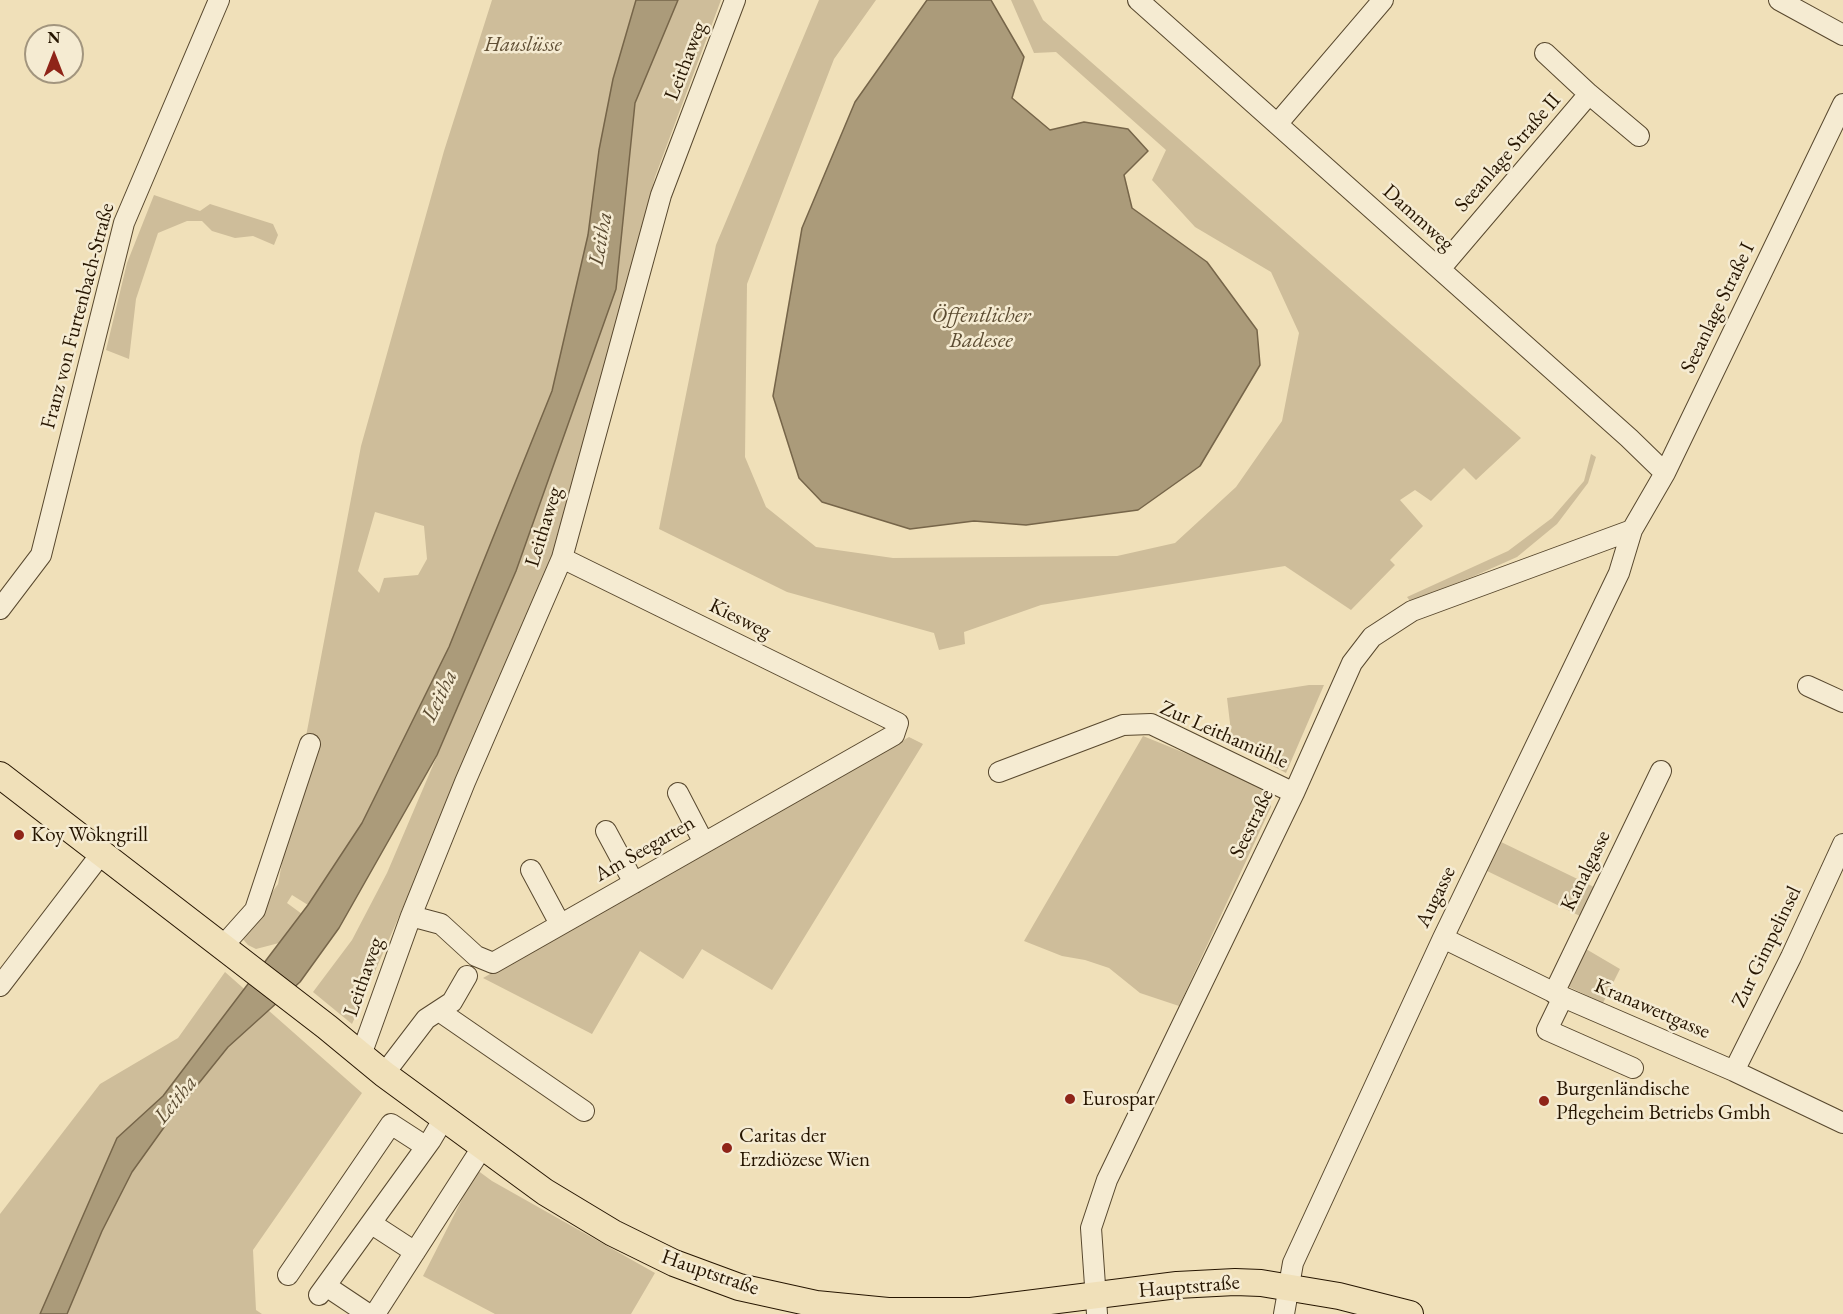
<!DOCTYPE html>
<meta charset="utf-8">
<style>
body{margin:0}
#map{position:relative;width:1843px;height:1314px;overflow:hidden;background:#f0e0b9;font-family:"EB Garamond",serif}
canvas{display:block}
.north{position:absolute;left:24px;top:24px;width:60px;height:60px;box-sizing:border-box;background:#f5ebd2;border:2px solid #a2957e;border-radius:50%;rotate:0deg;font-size:16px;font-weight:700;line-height:24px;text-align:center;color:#261500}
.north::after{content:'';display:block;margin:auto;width:21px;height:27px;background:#8f2418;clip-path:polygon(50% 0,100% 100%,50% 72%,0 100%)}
</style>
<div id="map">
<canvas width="1843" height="1314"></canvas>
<div class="north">N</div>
</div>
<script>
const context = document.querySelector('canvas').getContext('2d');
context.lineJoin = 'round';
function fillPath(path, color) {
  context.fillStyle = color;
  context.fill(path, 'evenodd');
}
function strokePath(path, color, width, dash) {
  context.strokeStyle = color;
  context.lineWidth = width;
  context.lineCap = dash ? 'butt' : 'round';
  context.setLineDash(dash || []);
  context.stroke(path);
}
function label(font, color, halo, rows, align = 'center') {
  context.font = font + ' "EB Garamond",serif';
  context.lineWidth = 5;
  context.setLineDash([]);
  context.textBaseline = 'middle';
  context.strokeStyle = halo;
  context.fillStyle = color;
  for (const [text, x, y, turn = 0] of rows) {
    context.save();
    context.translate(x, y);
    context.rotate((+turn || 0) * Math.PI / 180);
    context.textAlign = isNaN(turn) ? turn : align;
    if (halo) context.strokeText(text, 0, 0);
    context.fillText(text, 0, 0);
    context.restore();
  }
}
fillPath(new Path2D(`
 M 492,0 L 636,0 L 613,79 L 599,150 L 588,235 L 552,391 L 449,647 L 362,823 L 308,905 L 292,895 L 287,903 L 302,914 L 279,943 L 256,949 L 248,945 L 241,937 L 278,884 L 361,446 L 444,151 ZM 375,512 L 424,526 L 427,559 L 418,575 L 384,578 L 379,593 L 358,571 Z
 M 678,0 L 721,0 L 655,177 L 546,580 L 352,1024 L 313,992 L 352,940 L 387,873 L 516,571 L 583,382 L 626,179 L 635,103 Z
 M 819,0 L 876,0 L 834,59 L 747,284 L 745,457 L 766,507 L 816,547 L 893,558 L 1117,556 L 1175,543 L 1236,487 L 1282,421 L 1299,333 L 1271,272 L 1195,227 L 1152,180 L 1166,150 L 1056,52 L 1034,53 L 1011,0 L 1033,0 L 1043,20 L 1521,438 L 1476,480 L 1464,468 L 1431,501 L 1415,490 L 1400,500 L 1423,526 L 1390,560 L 1395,565 L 1351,610 L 1285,566 L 1041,605 L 964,632 L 965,644 L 939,650 L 934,633 L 787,592 L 659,529 L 716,245 Z
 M 154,195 L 200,211 L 210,204 L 273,224 L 278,235 L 274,245 L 253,236 L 235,238 L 212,231 L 202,221 L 187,221 L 158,233 L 136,299 L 129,359 L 106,350 L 127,263 Z
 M 1591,454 L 1596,457 L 1588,483 L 1557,524 L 1517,557 L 1472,577 L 1410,601 L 1407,597 L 1508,551 L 1552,518 L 1584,481 Z
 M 1309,685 L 1324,685 L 1286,773 L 1231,743 L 1232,740 L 1227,698 Z
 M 1143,736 L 1271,788 L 1271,807 L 1179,1006 L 1140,993 L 1109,968 L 1085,960 L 1062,956 L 1024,941 Z
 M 909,737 L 923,744 L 772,990 L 702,949 L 683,979 L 640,951 L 592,1034 L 483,978 Z
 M 1499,841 L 1594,887 L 1580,916 L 1485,870 Z
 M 1586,949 L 1620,969 L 1603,1003 L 1567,986 Z
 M 225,972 L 362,1093 L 253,1250 L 256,1310 L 262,1314 L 0,1314 L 0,1214 L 100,1084 L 178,1038 Z
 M 477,1170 L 492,1181 L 655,1273 L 631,1314 L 495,1314 L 423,1276 Z`), '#cebd9a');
const water = new Path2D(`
 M 636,0 L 678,0 L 635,103 L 616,289 L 516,571 L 437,755 L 339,928 L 300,982 L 228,1047 L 170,1119 L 132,1172 L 102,1231 L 67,1314 L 40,1314 L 117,1138 L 163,1096 L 308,905 L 362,823 L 449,647 L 552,391 L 588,235 L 599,150 L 613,79 Z
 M 927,0 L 991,0 L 1024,57 L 1012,98 L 1050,130 L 1084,122 L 1128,129 L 1148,151 L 1124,175 L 1132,208 L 1207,262 L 1257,330 L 1260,365 L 1200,466 L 1138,510 L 1026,525 L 974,521 L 910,529 L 822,502 L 799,478 L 773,396 L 802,228 L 855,102 Z`);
fillPath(water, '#ab9b7a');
strokePath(water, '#766549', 1.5);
const minor = new Path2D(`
 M 1138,0 L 1629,438 L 1665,473
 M 1779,0 L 1843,35
 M 1545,53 L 1589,94 L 1639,136
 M 1278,123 L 1383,0
 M 1440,269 L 1589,94
 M 0,609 L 41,555 L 124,223 L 219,0
 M 1808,686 L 1843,702
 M 999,772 L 1123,725 L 1151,724 L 1294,793
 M 678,793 L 704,843
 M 606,831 L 634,883
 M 531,870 L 560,924
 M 411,916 L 441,924 L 476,956 L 493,963 L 894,735 L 898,723 L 562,558
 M 1443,938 L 1563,997 L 1734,1071 L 1843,1123
 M 222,947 L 255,910 L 310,744
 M 0,986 L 101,854
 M 1554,993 L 1661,771
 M 1563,997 L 1547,1030 L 1633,1068
 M 439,1011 L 584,1111
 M 361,1055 L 411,916 L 465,782 L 562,558 L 661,195 L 735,0
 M 1734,1071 L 1791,957 L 1843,844
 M 384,1074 L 426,1019 L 452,1002 L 467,976
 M 372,1224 L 415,1252
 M 288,1275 L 391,1124 L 425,1146
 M 326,1286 L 368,1314
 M 319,1295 L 431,1140 L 444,1118
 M 375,1314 L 483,1146
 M 1097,1314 L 1091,1228 L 1107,1180 L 1294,793 L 1352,663 L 1372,637 L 1412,611 L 1632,530
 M 1284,1314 L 1293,1263 L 1443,938 L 1619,573 L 1632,530 L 1665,473 L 1843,104`);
const major = new Path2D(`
 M 0,775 L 327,1027 L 384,1074 L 545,1192 L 613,1233 L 674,1263 L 739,1287 L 816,1304 L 888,1311 L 971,1311 L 1177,1285 L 1235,1282 L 1261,1283 L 1339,1296 L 1410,1314`);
strokePath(minor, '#58482e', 22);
strokePath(major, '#261500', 28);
strokePath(minor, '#f5ebd2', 20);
strokePath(major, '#f0e0b9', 26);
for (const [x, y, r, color] of [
 [19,835,6,"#8f2418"],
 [1070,1099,6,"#8f2418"],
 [1544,1101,6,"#8f2418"],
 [727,1148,6,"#8f2418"]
]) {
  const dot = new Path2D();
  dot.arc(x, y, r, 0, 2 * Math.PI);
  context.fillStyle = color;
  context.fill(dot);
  strokePath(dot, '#f5ebd2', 2);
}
label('italic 21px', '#615036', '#f5ebd2', [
 ["Hauslüsse",523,45]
]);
label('21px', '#261500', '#f5ebd2', [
 ["Leithaweg",686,61,-69],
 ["Seeanlage Straße II",1508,153,-49],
 ["Dammweg",1418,218,42],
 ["Seeanlage Straße I",1718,308,-64],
 ["Franz von Furtenbach-Straße",78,316,-75],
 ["Leithaweg",544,527,-73],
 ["Kiesweg",740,619,26],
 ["Zur Leithamühle",1224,735,24],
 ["Seestraße",1252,824,-64],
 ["Am Seegarten",645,849,-30],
 ["Kanalgasse",1586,871,-64],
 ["Augasse",1436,897,-64],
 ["Zur Gimpelinsel",1767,947,-64],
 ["Leithaweg",364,977,-71],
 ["Kranawettgasse",1652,1009,23],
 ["Hauptstraße",710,1273,19],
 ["Hauptstraße",1189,1287,-5]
]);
label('21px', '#261500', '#f5ebd2', [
 ["Koy Wokngrill",31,835],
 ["Burgenländische",1556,1089],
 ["Pflegeheim Betriebs Gmbh",1556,1113],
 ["Eurospar",1082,1099],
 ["Caritas der",739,1136],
 ["Erzdiözese Wien",739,1160]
], 'left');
label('italic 22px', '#5b4b31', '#f5ebd2', [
 ["Leitha",601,239,-80],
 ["Öffentlicher",981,316],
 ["Badesee",981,341],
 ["Leitha",440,696,-64],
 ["Leitha",176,1100,-51]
]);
</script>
